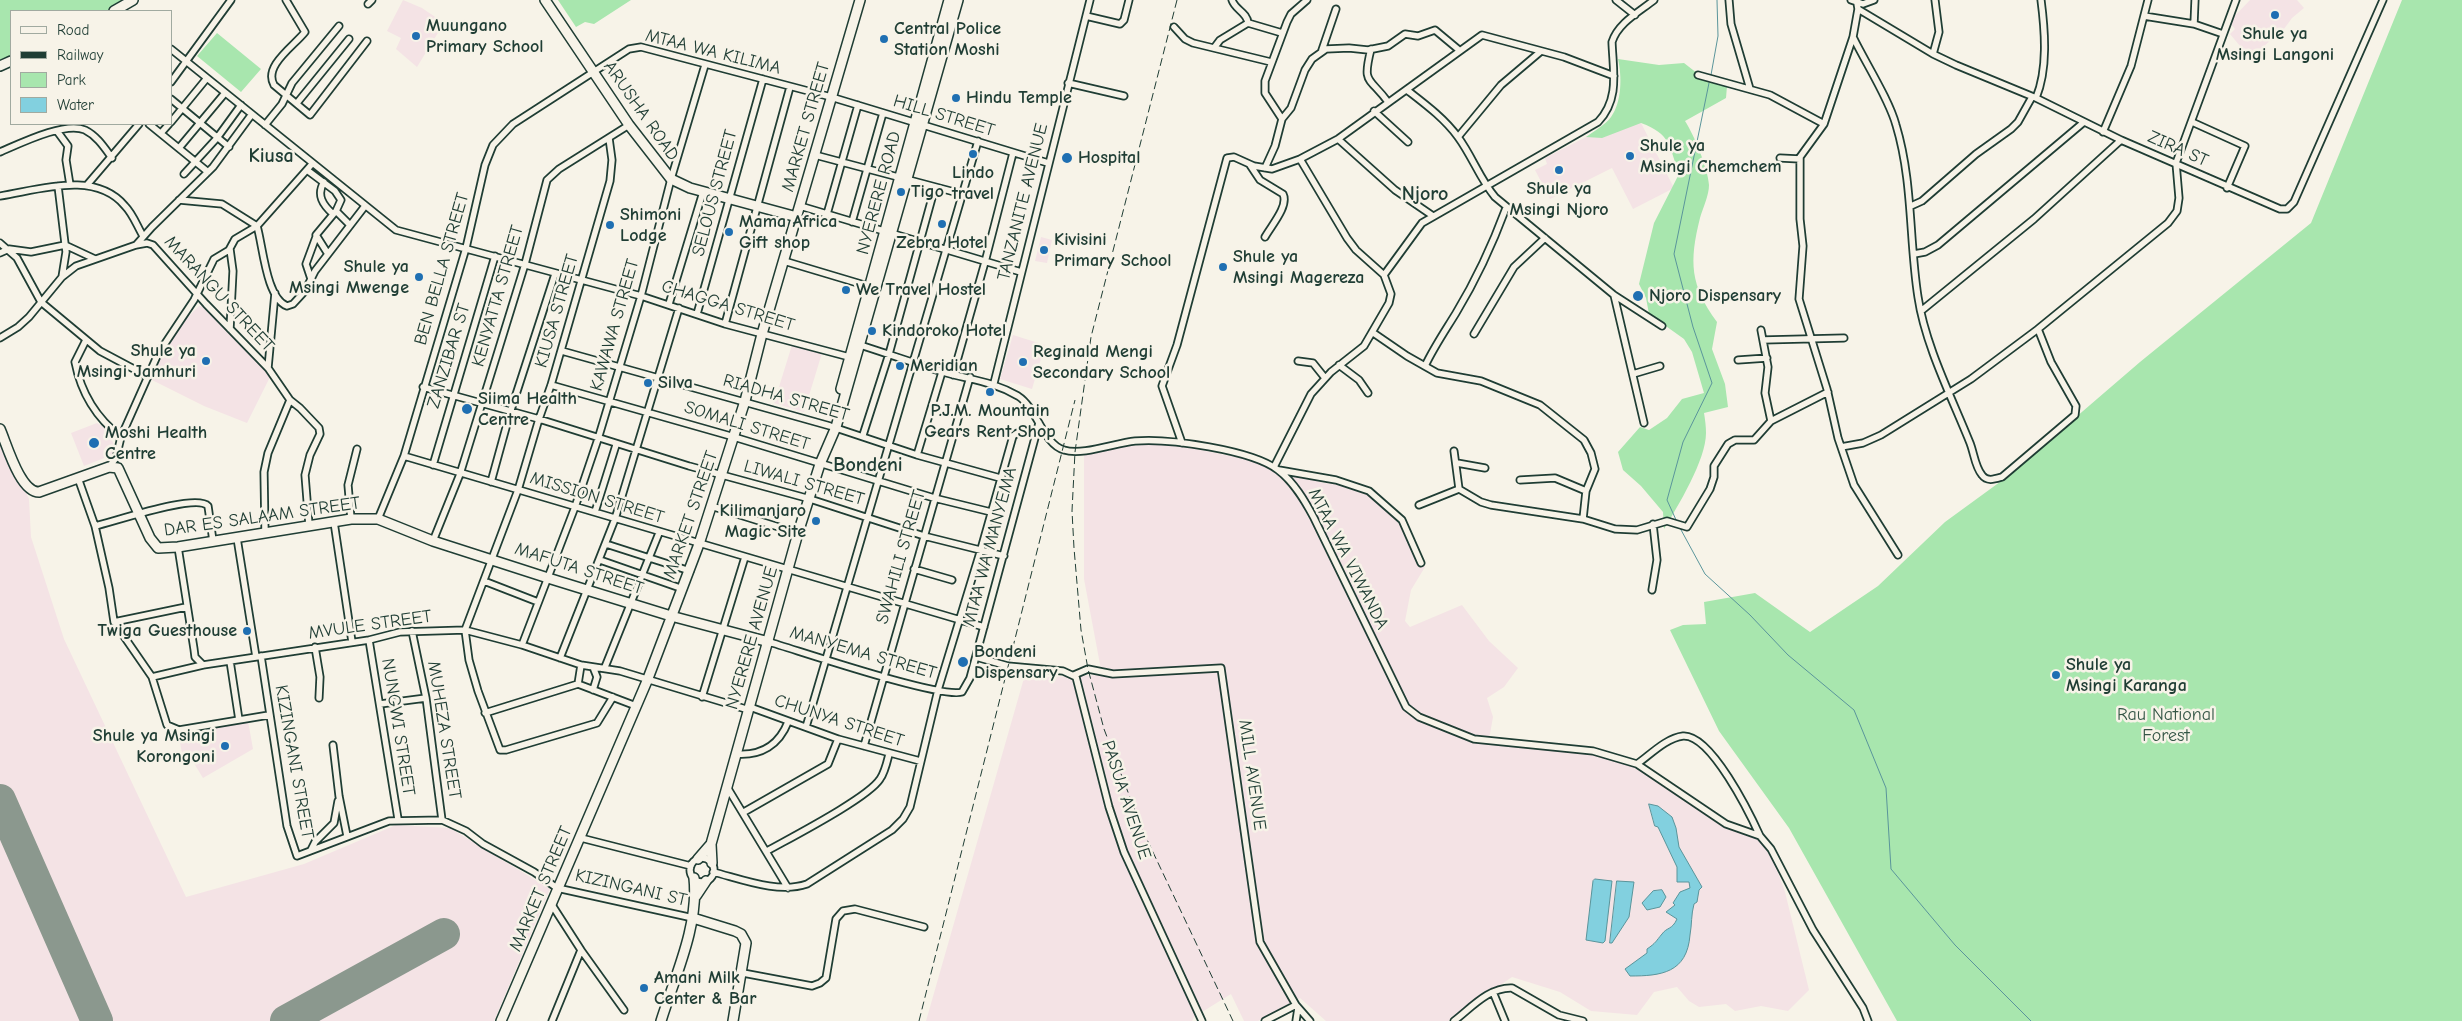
<!DOCTYPE html>
<style>
body{margin:0}
#map{position:relative;width:2462px;height:1021px;overflow:hidden;background:#f7f3e8;font-family:"Comic Neue",sans-serif}
canvas{display:block}
.legend{position:absolute;left:10px;top:10px;width:162px;height:115px;box-sizing:border-box;background:#f7f3e8;border:1px solid #a1aaa0;margin:0;padding:6px 9px;list-style:none;font-size:15px;color:#1f3d34}
.legend li{display:flex;align-items:center;gap:10px;height:25px}
.legend b{width:25px;border:1px solid #a1aaa0}
</style>
<div id="map">
<canvas width="2462" height="1021"></canvas>
<ul class="legend">
<li><b style="height:6px;background:#f7f3e8"></b>Road</li>
<li><b style="height:6px;background:#1f3d34"></b>Railway</li>
<li><b style="height:14px;background:#a8e6ae"></b>Park</li>
<li><b style="height:14px;background:#82d0df"></b>Water</li>
</ul>
</div>
<script>
const context = document.querySelector('canvas').getContext('2d');
context.lineJoin = 'round';
function fillPath(path, color) {
  context.fillStyle = color;
  context.fill(path, 'evenodd');
}
function strokePath(path, color, width, dash) {
  context.strokeStyle = color;
  context.lineWidth = width;
  context.lineCap = dash ? 'butt' : 'round';
  context.setLineDash(dash || []);
  context.stroke(path);
}
function label(font, color, halo, rows, align = 'center') {
  context.font = font + ' "Comic Neue",sans-serif';
  context.lineWidth = 5;
  context.setLineDash([]);
  context.textBaseline = 'middle';
  context.strokeStyle = halo;
  context.fillStyle = color;
  for (const [text, x, y, turn = 0] of rows) {
    context.save();
    context.translate(x, y);
    context.rotate((+turn || 0) * Math.PI / 180);
    context.textAlign = isNaN(turn) ? turn : align;
    if (halo) context.strokeText(text, 0, 0);
    context.fillText(text, 0, 0);
    context.restore();
  }
}
fillPath(new Path2D(`
 M 403,0 L 422,8 L 444,23 L 417,67 L 396,49 L 401,38 L 387,31 Z
 M 2250,0 L 2297,0 L 2304,8 L 2292,18 L 2284,29 L 2250,58 L 2230,34 L 2235,29 L 2229,22 Z
 M 1638,117 L 1674,188 L 1633,209 L 1612,168 L 1550,199 L 1535,170 L 1547,164 L 1545,158 L 1596,132 Z
 M 1041,237 L 1052,240 L 1047,263 L 1035,261 Z
 M 199,306 L 212,306 L 272,373 L 247,423 L 204,406 L 150,379 L 179,326 Z
 M 1013,335 L 1045,345 L 1032,389 L 1000,379 Z
 M 792,345 L 822,353 L 804,412 L 774,403 Z
 M 97,423 L 108,430 L 117,453 L 84,466 L 71,433 Z
 M 0,436 L 29,499 L 31,537 L 64,639 L 186,897 L 304,864 L 396,825 L 450,828 L 550,889 L 494,1021 L 0,1021 Z
 M 1153,444 L 1191,448 L 1250,460 L 1273,470 L 1324,483 L 1374,489 L 1400,513 L 1425,567 L 1411,590 L 1405,621 L 1410,627 L 1462,605 L 1489,641 L 1518,668 L 1504,687 L 1487,698 L 1493,717 L 1488,745 L 1586,750 L 1638,764 L 1726,820 L 1745,828 L 1756,827 L 1772,856 L 1785,892 L 1809,990 L 1788,1011 L 1761,1006 L 1735,1011 L 1726,1004 L 1699,1007 L 1689,1001 L 1677,987 L 1654,992 L 1637,1015 L 1591,1011 L 1560,992 L 1512,977 L 1448,1021 L 1326,1021 L 1300,998 L 1258,1021 L 1244,1021 L 1231,994 L 1194,1017 L 1192,1021 L 926,1021 L 1024,678 L 1102,675 L 1084,579 L 1084,454 L 1100,449 Z
 M 248,721 L 253,749 L 203,778 L 192,760 L 184,764 L 178,732 Z`), '#f4e3e5');
fillPath(new Path2D(`
 M 0,0 L 123,0 L 106,11 L 11,11 L 11,58 L 0,63 Z
 M 558,0 L 631,0 L 594,24 L 585,22 L 576,27 Z
 M 2402,0 L 2462,0 L 2462,1021 L 1897,1021 L 1789,828 L 1719,731 L 1670,630 L 1683,625 L 1706,624 L 1704,602 L 1755,593 L 1810,632 L 1878,586 L 1945,522 L 2004,479 L 2140,362 L 2311,223 Z
 M 217,33 L 261,69 L 241,92 L 197,56 Z
 M 1618,59 L 1659,65 L 1684,63 L 1702,77 L 1727,86 L 1726,98 L 1685,121 C 1694,135 1708,168 1709,185 C 1709,195 1703,208 1700,218 C 1689,262 1690,285 1717,322 L 1712,349 L 1725,384 L 1728,407 L 1704,413 C 1705,419 1706,426 1706,433 C 1706,460 1678,506 1664,529 L 1663,512 L 1641,486 L 1623,470 L 1618,452 L 1640,427 L 1649,430 L 1667,418 L 1682,399 L 1704,393 L 1692,352 L 1684,339 L 1649,314 L 1646,298 L 1639,284 L 1654,223 L 1679,174 C 1669,146 1671,134 1641,123 L 1602,138 L 1586,137 C 1594,131 1605,125 1611,117 C 1622,102 1622,76 1618,59 Z`), '#a8e6ae');
const water = new Path2D(`
 M 1649,804 L 1658,806 L 1672,817 L 1676,828 L 1679,847 L 1702,887 L 1699,890 L 1697,902 L 1694,904 C 1691,915 1692,924 1690,935 C 1687,973 1661,976 1630,976 L 1625,969 L 1647,953 L 1647,949 C 1656,943 1656,941 1662,934 C 1667,927 1672,930 1677,919 L 1666,912 L 1675,905 L 1673,903 L 1680,892 L 1690,888 L 1689,882 L 1677,882 L 1677,867 L 1658,827 L 1655,826 Z
 M 1595,879 L 1612,881 L 1605,941 L 1603,943 L 1586,940 L 1593,881 Z
 M 1617,881 L 1634,882 L 1629,917 L 1612,943 L 1610,943 Z
 M 1662,890 L 1666,897 L 1660,907 L 1647,910 L 1642,903 L 1653,891 Z`);
fillPath(water, '#82d0df');
strokePath(water, '#5a959b', 1);
strokePath(new Path2D(`
 M 1711,75 L 1718,36 L 1717,0
 M 1677,522 L 1667,500 L 1683,442 L 1712,383 L 1693,327 L 1674,254 L 1709,83
 M 1680,528 L 1705,574 L 1750,615 L 1788,655 L 1854,710 L 1886,788 L 1891,869 L 1955,945 L 2031,1021`), '#5a959b', 1);
strokePath(new Path2D(`
 M 0,800 L 97,1021
 M 286,1021 L 444,934`), '#8b988e', 32);
const street = new Path2D(`
 M 286,0 L 305,32 C 294,46 263,66 274,85 L 310,115 L 367,41
 M 1616,0 L 1635,15
 M 1729,0 L 1731,24 L 1750,89
 M 1851,0 L 1863,4 L 1874,0
 M 1857,3 L 1858,9 L 1933,54 L 1956,65 L 2036,98 L 2121,140 L 2280,209 L 2287,209 L 2294,202 L 2383,0
 M 368,4 L 372,0
 M 1858,9 L 1853,37 L 1824,124 L 1800,157 L 1800,219 L 1803,246 L 1799,299 L 1827,389 L 1838,438 L 1854,485 L 1898,555
 M 1086,16 L 1120,24 L 1124,20 L 1129,0
 M 2144,16 L 2194,24 L 2223,34
 M 1248,23 L 1282,33
 M 2194,24 L 2195,0
 M 1174,27 L 1185,39 L 1193,43 L 1271,62
 M 1853,37 C 1865,62 1889,99 1896,125 C 1913,181 1909,240 1918,297 C 1925,345 1952,398 1970,443 C 1974,453 1975,467 1982,475 C 1987,482 1995,479 2002,477 L 2075,415 L 2076,406 L 2051,362 L 2038,329 L 2168,223 L 2177,211 L 2179,198 L 2176,163 L 2236,0
 M 1214,48 L 1220,40 L 1248,23 C 1247,12 1235,10 1232,0
 M 171,49 L 396,230 L 641,296 L 725,324 L 853,358
 M 1371,49 C 1362,85 1369,76 1388,102
 M 1322,50 L 1336,9
 M 1933,54 L 1939,32 L 1935,0
 M 1698,75 L 1770,95 L 1824,124
 M 171,82 L 231,0
 M 1068,83 L 1124,96
 M 1407,90 C 1425,104 1444,118 1458,137 C 1472,156 1480,179 1495,197 L 1614,295 L 1662,326
 M 2036,98 C 2048,69 2045,31 2041,0
 M 171,99 L 229,147
 M 297,103 L 349,39
 M 1374,111 L 1408,142
 M 1282,119 L 1265,93 L 1265,81 L 1287,22 L 1291,14 L 1307,0
 M 171,122 L 207,78
 M 2192,122 L 2245,146 L 2227,188
 M 149,124 L 208,172
 M 265,125 L 282,104 L 292,83 L 339,26
 M 57,131 L 68,146 L 66,160 L 70,185
 M 2103,132 L 2131,66 L 2148,0
 M 161,133 L 169,124
 M 1458,137 L 1501,85 L 1540,52
 M 609,138 L 612,160 L 610,181 L 551,385 L 539,419 L 518,490 L 465,630 L 469,660 L 478,691 L 500,750 L 506,750 L 597,723 L 613,697
 M 1338,139 L 1395,190 L 1433,216
 M 179,148 L 225,93
 M 0,152 C 19,144 65,121 85,130 C 97,136 104,147 112,158
 M 815,155 L 962,194
 M 1780,158 L 1800,159
 M 1300,159 L 1347,238 L 1356,250 L 1384,275
 M 1250,165 L 1260,180 L 1283,194 C 1289,206 1271,226 1265,237
 M 1265,168 L 1275,146 L 1282,119 L 1291,108 L 1305,70 L 1312,59 L 1326,49 L 1349,48 L 1368,50 L 1388,46 L 1405,34 L 1418,36 L 1435,30 L 1459,50
 M 307,170 L 335,191 L 341,200 L 336,211 L 316,235 L 328,254
 M 184,174 L 217,138 L 241,105
 M 324,182 C 316,195 323,205 333,214
 M 87,185 L 139,124
 M 58,186 L 66,252 L 62,277
 M 0,196 C 39,190 95,170 125,206 C 133,214 137,226 143,236
 M 179,200 L 222,204 L 257,226 C 263,246 266,298 287,306 L 293,304 L 305,291 L 315,271 L 365,206
 M 800,206 L 1021,272
 M 1911,206 L 1922,201 L 1976,154 L 2011,129 L 2018,122 L 2032,97
 M 336,211 L 350,225
 M 827,214 L 858,105
 M 852,222 L 883,113
 M 0,243 L 17,258 L 41,302 L 100,351 L 147,376
 M 136,245 L 152,227 L 213,167 L 252,114
 M 230,249 L 233,271 L 230,329
 M 0,253 L 9,249 L 31,252 L 65,245 L 95,259
 M 1914,254 L 1925,252 L 1938,245 L 2084,122
 M 784,261 L 871,287
 M 311,279 L 306,264 L 316,237
 M 1614,295 L 1644,423
 M 669,304 L 703,192
 M 1921,311 L 2034,219 L 2121,140
 M 697,314 L 763,79
 M 725,324 L 790,87
 M 1761,330 L 1768,367 L 1765,393 L 1771,421
 M 1372,332 L 1407,356 L 1437,373 L 1481,381 L 1540,405 L 1584,440 L 1591,453 L 1595,469 L 1586,491 L 1583,519
 M 1474,334 L 1514,267 L 1545,238
 M 0,338 L 18,327 L 29,317 L 62,277 L 76,266 L 136,245 L 147,243 L 153,245 L 206,304 L 268,368 L 290,400 L 300,408 L 319,428 L 320,434 L 310,455 L 305,475 L 309,525
 M 86,340 L 75,362 C 81,393 95,417 121,437
 M 1763,340 L 1844,338
 M 857,344 C 885,353 914,363 943,372 C 971,380 992,381 1018,396 C 1037,408 1043,444 1064,450 C 1082,456 1115,443 1135,441 C 1168,438 1252,450 1278,470 C 1294,482 1305,501 1314,518 L 1406,707 L 1419,717 L 1474,739 L 1593,751 L 1637,764 L 1726,824 L 1760,836 L 1771,849 L 1813,930 L 1863,1008 L 1868,1021
 M 562,351 L 830,426 L 917,455 L 1000,478
 M 1738,360 L 1767,358
 M 1298,361 L 1313,363 L 1325,378
 M 1339,365 L 1359,380 L 1368,393
 M 1425,366 C 1434,347 1445,331 1456,313 C 1476,280 1493,243 1506,208
 M 268,368 L 275,293
 M 1633,374 L 1660,366
 M 953,375 L 985,262 L 1013,153
 M 994,383 L 1090,0
 M 551,385 L 734,437 L 934,498 L 991,512
 M 423,387 L 539,419 L 689,466 L 810,499 L 924,536 L 1004,556
 M 863,435 L 889,354 L 935,187
 M 1182,443 L 1162,386 L 1177,345 L 1227,158 L 1234,157 L 1254,166 L 1272,169 L 1300,159 L 1338,139 L 1482,35 L 1564,57 L 1614,76
 M 1841,447 L 1863,443 L 1881,435 L 1971,379 L 2038,329
 M 1454,451 L 1459,489
 M 917,455 L 942,372
 M 404,456 L 984,627
 M 1457,463 L 1485,468
 M 433,465 L 495,256
 M 109,467 L 116,458 L 121,437 L 158,354 L 194,300 L 214,259 L 229,250 L 235,239 L 257,226 L 312,164
 M 1274,467 L 1311,394 L 1331,372 L 1364,346 L 1389,303 L 1391,294 L 1384,275 L 1422,223 L 1598,122 C 1620,99 1613,71 1612,42 C 1618,23 1639,12 1654,0
 M 1279,470 L 1336,480 L 1369,491 L 1402,520 L 1421,563
 M 78,478 L 95,526 L 109,588 L 114,622 L 152,677 L 167,725 L 179,730 L 269,715
 M 1520,480 L 1555,478 L 1586,491
 M 491,482 L 510,413 L 555,274
 M 1419,505 L 1459,489 L 1481,502 L 1491,505 L 1583,519 L 1615,529 L 1637,530 L 1667,521 L 1687,527 L 1710,489 L 1714,477 L 1714,466 L 1728,444 L 1735,440 L 1754,440 L 1771,421 L 1828,392
 M 711,506 L 798,533
 M 595,512 L 616,445
 M 351,519 L 348,485 L 357,449
 M 378,519 L 404,456 L 466,248 L 485,165 L 493,145 L 513,124 L 629,49 L 641,47 L 831,97 L 1048,163
 M 334,522 L 352,642
 M 95,526 C 114,522 196,493 208,506 L 213,541
 M 265,532 L 264,472 L 268,453 L 290,400
 M 237,538 L 256,657
 M 433,541 L 460,474 L 482,403 L 525,264 L 547,180 L 559,169 L 629,125
 M 606,544 L 690,571
 M 178,547 L 194,649 L 195,657 L 203,665
 M 600,560 L 683,589
 M 914,569 L 952,580
 M 484,581 L 538,602
 M 1652,590 L 1657,560 L 1653,524
 M 114,622 L 186,607
 M 369,640 L 398,819
 M 769,642 C 800,651 941,699 962,692 L 970,678 L 1039,423
 M 522,645 L 575,507 L 598,439 L 641,296 L 671,179 L 705,65
 M 315,647 L 320,677 L 319,698
 M 261,656 L 287,826 L 297,856 L 389,821 L 442,820 L 426,698 L 412,631
 M 976,657 L 1008,666 L 1063,671 L 1076,677 L 1109,807 L 1124,852 L 1202,1021
 M 560,658 L 615,519 L 679,308
 M 230,661 L 239,720
 M 593,667 L 597,677 L 593,690
 M 605,667 L 659,533
 M 1074,675 L 1088,669 L 1113,674 L 1221,668 L 1260,942 L 1296,1005 L 1310,1021
 M 152,677 L 203,665 L 369,640 L 400,632 L 465,630 L 522,645 L 581,665 L 620,671 L 749,710
 M 578,684 L 636,706
 M 702,697 L 745,557
 M 380,704 L 426,698
 M 750,707 L 838,739 L 920,761
 M 485,713 L 578,684 L 581,665
 M 806,727 L 978,141
 M 333,745 L 339,796 L 347,836
 M 864,746 L 970,377
 M 736,754 C 761,756 779,745 788,722
 M 1637,764 C 1650,755 1666,738 1683,736 C 1711,734 1750,814 1760,836
 M 727,787 L 788,888
 M 744,812 L 828,764 L 838,739
 M 442,820 L 466,831 L 483,844 L 534,872 L 557,888 L 693,918
 M 581,838 L 691,866
 M 311,850 L 315,842 L 334,823 L 338,801
 M 767,851 C 790,838 868,798 880,779 C 885,772 887,762 889,754
 M690 870a12 12 0 1 1 24 0a12 12 0 1 1-24 0Z
 M 713,872 C 741,879 778,894 807,884 L 892,830 L 903,819 L 910,807 L 938,690 L 981,549 L 1013,436 C 1021,429 1027,431 1037,433
 M 552,905 L 581,950 L 552,1021
 M 581,950 L 624,1010
 M 743,973 L 812,986 L 820,983 L 826,978 L 836,919 L 843,911 L 855,909 L 924,927
 M 1493,992 L 1505,1021
 M 1265,1021 L 1296,1005
 M 1296,1021 L 1298,1008
 M 1454,1021 C 1471,1008 1489,987 1512,988 L 1559,1015 L 1583,1021`);
const secondary = new Path2D(`
 M 545,0 L 629,125 L 671,179 L 690,188 L 797,217
 M 114,11 L 133,0
 M 0,66 L 11,61
 M 841,389 L 949,0
 M 0,429 C 7,445 20,492 39,492 L 109,467 L 118,468 L 150,538 L 158,548 L 178,547 L 351,519 L 378,519 L 433,541 L 548,578 L 671,616 L 769,642
 M 698,859 L 711,844
 M 712,863 L 711,844 L 798,533 L 820,464 L 836,427 L 958,0
 M 696,896 L 706,881
 M 693,918 L 735,931 L 741,934 L 746,943 L 733,1021
 M 501,1021 L 647,681 L 699,544 L 745,401 L 762,334 L 860,0
 M 661,1021 C 675,976 699,926 694,878`);
strokePath(street, '#1f3d34', 9);
strokePath(secondary, '#1f3d34', 12);
strokePath(street, '#f7f3e8', 5.5);
strokePath(secondary, '#f7f3e8', 9);
strokePath(new Path2D(`
 M 1177,0 L 1091,337 L 1075,452 L 1072,511 L 1074,548 L 1081,630 L 1088,669 L 1104,729 L 1142,829 L 1233,1021
 M 919,1021 L 1075,400`), '#1f3d34', 1, [8, 4]);
for (const [x, y, r, color] of [
 [2275,15,5,"#1f6fb2"],
 [416,36,5,"#1f6fb2"],
 [884,39,5,"#1f6fb2"],
 [956,98,5,"#1f6fb2"],
 [973,154,5,"#1f6fb2"],
 [1630,156,5,"#1f6fb2"],
 [1067,158,6,"#1f6fb2"],
 [1559,170,5,"#1f6fb2"],
 [901,192,5,"#1f6fb2"],
 [942,224,5,"#1f6fb2"],
 [610,225,5,"#1f6fb2"],
 [729,232,5,"#1f6fb2"],
 [1044,250,5,"#1f6fb2"],
 [1223,267,5,"#1f6fb2"],
 [419,277,5,"#1f6fb2"],
 [846,290,5,"#1f6fb2"],
 [1638,296,6,"#1f6fb2"],
 [872,331,5,"#1f6fb2"],
 [206,361,5,"#1f6fb2"],
 [1023,362,5,"#1f6fb2"],
 [900,366,5,"#1f6fb2"],
 [648,383,5,"#1f6fb2"],
 [990,392,5,"#1f6fb2"],
 [467,409,6,"#1f6fb2"],
 [94,443,6,"#1f6fb2"],
 [816,521,5,"#1f6fb2"],
 [247,631,5,"#1f6fb2"],
 [963,662,6,"#1f6fb2"],
 [2056,675,5,"#1f6fb2"],
 [225,746,5,"#1f6fb2"],
 [644,988,5,"#1f6fb2"]
]) {
  const dot = new Path2D();
  dot.arc(x, y, r, 0, 2 * Math.PI);
  context.fillStyle = color;
  context.fill(dot);
  strokePath(dot, '#f7f3e8', 2);
}
label('bold 18px', '#1f3d34', '#f7f3e8', [
 ["Muungano",426,26],
 ["Primary School",426,47],
 ["Central Police",894,29],
 ["Station Moshi",894,50],
 ["Shule ya",2275,34,"center"],
 ["Msingi Langoni",2275,55,"center"],
 ["Hindu Temple",966,98],
 ["Shule ya",1640,146],
 ["Msingi Chemchem",1640,167],
 ["Hospital",1078,158],
 ["Lindo",973,173,"center"],
 ["travel",973,194,"center"],
 ["Shule ya",1559,189,"center"],
 ["Msingi Njoro",1559,210,"center"],
 ["Tigo",911,192],
 ["Shimoni",620,215],
 ["Lodge",620,236],
 ["Mama Africa",739,222],
 ["Gift shop",739,243],
 ["Kivisini",1054,240],
 ["Primary School",1054,261],
 ["Zebra Hotel",942,243,"center"],
 ["Shule ya",1233,257],
 ["Msingi Magereza",1233,278],
 ["Shule ya",409,267,"right"],
 ["Msingi Mwenge",409,288,"right"],
 ["We Travel Hostel",856,290],
 ["Njoro Dispensary",1649,296],
 ["Kindoroko Hotel",882,331],
 ["Shule ya",196,351,"right"],
 ["Msingi Jamhuri",196,372,"right"],
 ["Reginald Mengi",1033,352],
 ["Secondary School",1033,373],
 ["Meridian",910,366],
 ["Silva",658,383],
 ["Siima Health",478,399],
 ["Centre",478,420],
 ["P.J.M. Mountain",990,411,"center"],
 ["Gears Rent Shop",990,432,"center"],
 ["Moshi Health",105,433],
 ["Centre",105,454],
 ["Kilimanjaro",806,511,"right"],
 ["Magic Site",806,532,"right"],
 ["Twiga Guesthouse",237,631,"right"],
 ["Bondeni",974,652],
 ["Dispensary",974,673],
 ["Shule ya",2066,665],
 ["Msingi Karanga",2066,686],
 ["Shule ya Msingi",215,736,"right"],
 ["Korongoni",215,757,"right"],
 ["Amani Milk",654,978],
 ["Center & Bar",654,999]
], 'left');
label('18px', '#1f3d34', '#f7f3e8', [
 ["MTAA WA KILIMA",713,52,14],
 ["ARUSHA ROAD",641,111,55],
 ["HILL STREET",944,116,17],
 ["MARKET STREET",806,127,-74],
 ["ZIRA ST",2178,149,24],
 ["SELOUS STREET",715,193,-75],
 ["NYERERE ROAD",879,193,-75],
 ["TANZANITE AVENUE",1023,202,-76],
 ["BEN BELLA STREET",442,269,-74],
 ["MARANGU STREET",219,294,47],
 ["KENYATTA STREET",498,296,-74],
 ["CHAGGA STREET",728,306,17],
 ["KIUSA STREET",557,311,-74],
 ["KAWAWA STREET",615,325,-74],
 ["ZANZIBAR ST",449,356,-73],
 ["RIADHA STREET",786,398,16],
 ["SOMALI STREET",747,426,17],
 ["LIWALI STREET",804,483,16],
 ["MISSION STREET",597,498,17],
 ["MARKET STREET",691,515,-71],
 ["DAR ES SALAAM STREET",262,517,-8],
 ["MTAA WA MANYEMA",990,547,-75],
 ["SWAHILI STREET",901,557,-74],
 ["MTAA WA VIWANDA",1348,559,63],
 ["MAFUTA STREET",579,569,18],
 ["MVULE STREET",370,625,-8],
 ["NYERERE AVENUE",752,638,-74],
 ["MANYEMA STREET",863,653,16],
 ["CHUNYA STREET",839,721,18],
 ["NUNGWI STREET",398,727,81],
 ["MUHEZA STREET",444,730,81],
 ["KIZINGANI STREET",294,762,80],
 ["MILL AVENUE",1252,775,82],
 ["PASUA AVENUE",1126,800,72],
 ["KIZINGANI ST",631,888,13],
 ["MARKET STREET",541,889,-67]
]);
label('18px', '#345646', '#f7f3e8', [
 ["Rau National",2166,715],
 ["Forest",2166,736]
]);
label('bold 20px', '#1f3d34', '#f7f3e8', [
 ["Kiusa",271,156],
 ["Njoro",1425,194],
 ["Bondeni",868,465]
]);
</script>
